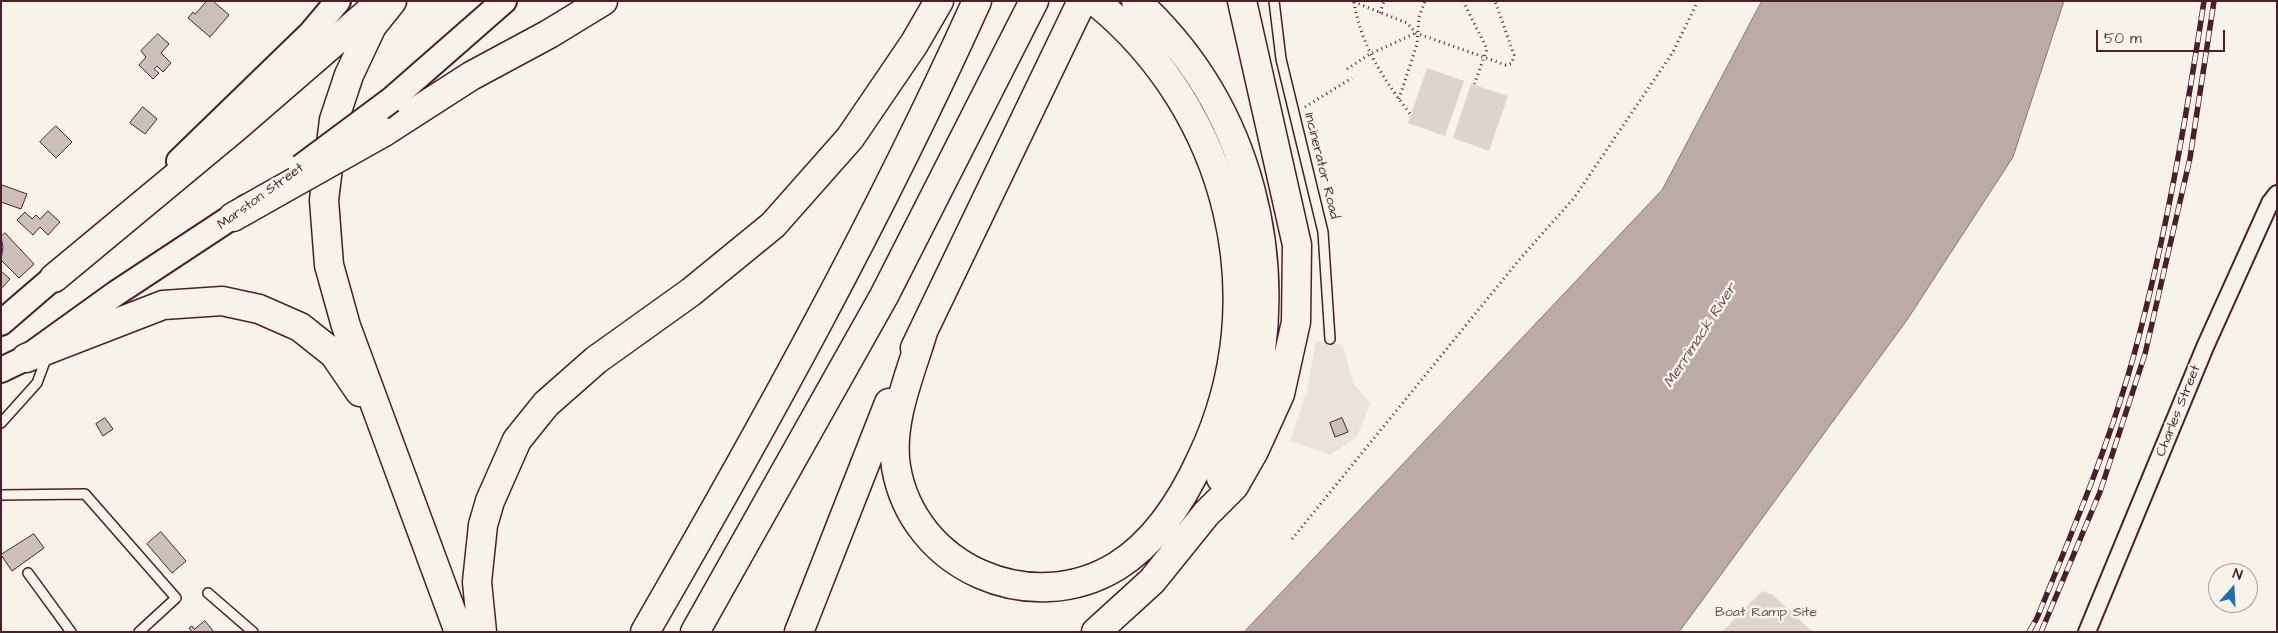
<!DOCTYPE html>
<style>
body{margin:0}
#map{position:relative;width:2278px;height:633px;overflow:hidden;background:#f7f3e8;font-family:"Architects Daughter",sans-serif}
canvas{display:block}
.frame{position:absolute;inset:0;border:2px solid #4a1f2b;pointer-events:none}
.north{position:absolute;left:2208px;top:563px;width:50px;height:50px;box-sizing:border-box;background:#f7f3e8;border:1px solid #b29e9c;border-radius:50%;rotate:19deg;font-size:14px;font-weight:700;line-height:20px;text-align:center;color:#4a1f2b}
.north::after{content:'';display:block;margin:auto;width:18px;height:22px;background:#1f6fb2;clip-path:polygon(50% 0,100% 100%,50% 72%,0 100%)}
.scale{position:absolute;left:2096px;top:30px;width:129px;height:22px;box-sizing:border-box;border:2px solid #4a1f2b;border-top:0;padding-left:6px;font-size:15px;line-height:18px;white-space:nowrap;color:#4a1f2b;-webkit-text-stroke:4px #f7f3e8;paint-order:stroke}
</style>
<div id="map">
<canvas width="2278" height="633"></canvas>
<div class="frame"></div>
<div class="north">N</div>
<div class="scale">50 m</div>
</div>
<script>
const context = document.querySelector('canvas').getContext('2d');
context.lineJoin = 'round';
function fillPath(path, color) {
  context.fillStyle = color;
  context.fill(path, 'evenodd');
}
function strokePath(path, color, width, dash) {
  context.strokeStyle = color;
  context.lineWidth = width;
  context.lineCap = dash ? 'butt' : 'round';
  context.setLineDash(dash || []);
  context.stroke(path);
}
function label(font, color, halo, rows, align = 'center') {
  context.font = font + ' "Architects Daughter",sans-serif';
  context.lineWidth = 5;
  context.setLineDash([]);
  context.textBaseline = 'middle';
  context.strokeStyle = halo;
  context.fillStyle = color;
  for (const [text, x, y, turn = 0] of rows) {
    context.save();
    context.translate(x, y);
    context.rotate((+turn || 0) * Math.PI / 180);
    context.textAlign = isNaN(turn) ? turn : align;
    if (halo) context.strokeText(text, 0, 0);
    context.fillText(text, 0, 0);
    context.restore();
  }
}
fillPath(new Path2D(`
 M 1316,341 L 1343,345 L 1353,383 L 1370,403 L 1357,437 L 1330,455 L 1290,441 L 1307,390 Z`), '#eae3da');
fillPath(new Path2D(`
 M 1427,68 L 1464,81 L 1445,136 L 1408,123 Z
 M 1471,84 L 1508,96 L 1489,151 L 1453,138 Z
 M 1762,591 L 1773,595 L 1813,632 L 1722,632 Z`), '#ded4cc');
const water = new Path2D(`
 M 1762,1 L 2064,1 L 2013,157 L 1907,320 L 1679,632 L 1244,632 L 1662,190 Z`);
fillPath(water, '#bcaaa7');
strokePath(water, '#8e7275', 1);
const building = new Path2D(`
 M 207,1 L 213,1 L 229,15 L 210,37 L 188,18 L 193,12 L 195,14 Z
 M 158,34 L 169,44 L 161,53 L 171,63 L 163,72 L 157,66 L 154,69 L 159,73 L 153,79 L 139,65 L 146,57 L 141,51 Z
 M 143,107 L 157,119 L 145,134 L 130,123 Z
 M 56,126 L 72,142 L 56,158 L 40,142 Z
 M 2,185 L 27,194 L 21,209 L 1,202 Z
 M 48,211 L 60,222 L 48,235 L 40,227 L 33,235 L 17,220 L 25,212 L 32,219 L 36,215 L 40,219 Z
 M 5,233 L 34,264 L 19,278 L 1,260 L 3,247 L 1,237 Z
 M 1,271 L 10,279 L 1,289 Z
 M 105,418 L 113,429 L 103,436 L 96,424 Z
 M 1342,418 L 1348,432 L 1335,437 L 1330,423 Z
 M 161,532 L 186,561 L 172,573 L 147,544 Z
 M 34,534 L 44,548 L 12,571 L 1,555 Z
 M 205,621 L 214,632 L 192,632 L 189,628 L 192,626 L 194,629 Z`);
fillPath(building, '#ccbfb9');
strokePath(building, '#4a1f2b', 1);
const service = new Path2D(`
 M 1274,1 L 1281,59 L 1323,232 L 1330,339
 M 1,423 L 37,383 L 47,356
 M 1,495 L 85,494 L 176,598 L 139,632
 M 28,573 L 71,632
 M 208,593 L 253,632`);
const minor = new Path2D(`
 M 2087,632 L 2205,347 L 2270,203 L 2277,194`);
const secondary = new Path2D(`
 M 391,100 L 504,1
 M 179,161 L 311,33 L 338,1
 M 1,323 L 67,266
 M 1,370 L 26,358 L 115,294 L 247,207`);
const motorway = new Path2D(`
 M 392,1 L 372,26 L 349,75 L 334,120 L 324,200 L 329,265 L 346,326 L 459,632
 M 1136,1 C 1250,105 1288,260 1250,408 C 1244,432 1231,455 1221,478
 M 384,132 L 471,76 L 549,34 L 603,1
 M 233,217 L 279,191
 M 54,278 L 236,127 L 377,5
 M 923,332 C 910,375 889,422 896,467 C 913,568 1031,619 1117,566 C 1157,541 1183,499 1202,457 C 1277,299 1230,110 1095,1
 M 915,348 L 1082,1
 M 26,358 L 163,305 L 222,301 L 259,309 L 300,327 L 334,354 L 360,392
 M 482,632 L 477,582 L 483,525 L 490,501 L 517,440 L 546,404 L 596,360 L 691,292 L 773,225 L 850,138 L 914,44 L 939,1
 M 645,632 C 764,426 879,218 977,1
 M 695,632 L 884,296 L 1034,1
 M 799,632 L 889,403
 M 1096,632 L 1152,581 L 1206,514 L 1234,486 L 1254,451 L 1280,394 L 1296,322 L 1297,245 L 1242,1`);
strokePath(service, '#4a1f2b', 12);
strokePath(minor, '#4a1f2b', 20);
strokePath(secondary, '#4a1f2b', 28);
strokePath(motorway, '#4a1f2b', 31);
strokePath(new Path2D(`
 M 1463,1 L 1487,49 L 1474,85
 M 1354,2 L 1407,23 L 1416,33 L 1506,65 L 1512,63 L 1514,55 L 1495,1
 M 1354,2 C 1361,46 1384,80 1411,115
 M 1380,13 L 1384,1
 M 1347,69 L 1370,54 L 1416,33
 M 1399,99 L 1417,44 L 1419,17 L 1425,1
 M 1305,107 L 1352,78
 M 1292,539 L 1519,260 L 1574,198 L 1673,52 L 1698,1`), '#4a1f2b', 3, [1, 4]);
strokePath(service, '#f7f3e8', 9);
strokePath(minor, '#f7f3e8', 16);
strokePath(secondary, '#f7f3e8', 24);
strokePath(motorway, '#f7f3e8', 28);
const rail = new Path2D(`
 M 2029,632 L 2037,618 C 2073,530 2110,443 2135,351 C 2166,236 2186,119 2204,1
 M 2041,632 L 2100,492 L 2145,354 L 2190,158 L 2214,1`);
strokePath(rail, '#4a1f2b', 5.5);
strokePath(rail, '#f7f3e8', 4, [11]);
const secondaryBridge = new Path2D(`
 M 301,167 L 391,100`);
const motorwayBridge = new Path2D(`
 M 279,191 L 384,132`);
strokePath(secondaryBridge, '#4a1f2b', 28, []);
strokePath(motorwayBridge, '#4a1f2b', 31, []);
strokePath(secondaryBridge, '#f7f3e8', 24);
strokePath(motorwayBridge, '#f7f3e8', 28);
label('14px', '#4a1f2b', '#f7f3e8', [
 ["Incinerator Road",1321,166,76],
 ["Marston Street",261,197,-36],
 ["Charles Street",2179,411,-68]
]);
label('14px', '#6f4c53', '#f7f3e8', [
 ["Boat Ramp Site",1766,613]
]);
label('italic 15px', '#6c4950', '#f7f3e8', [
 ["Merrimack River",1701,336,-57]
]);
</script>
